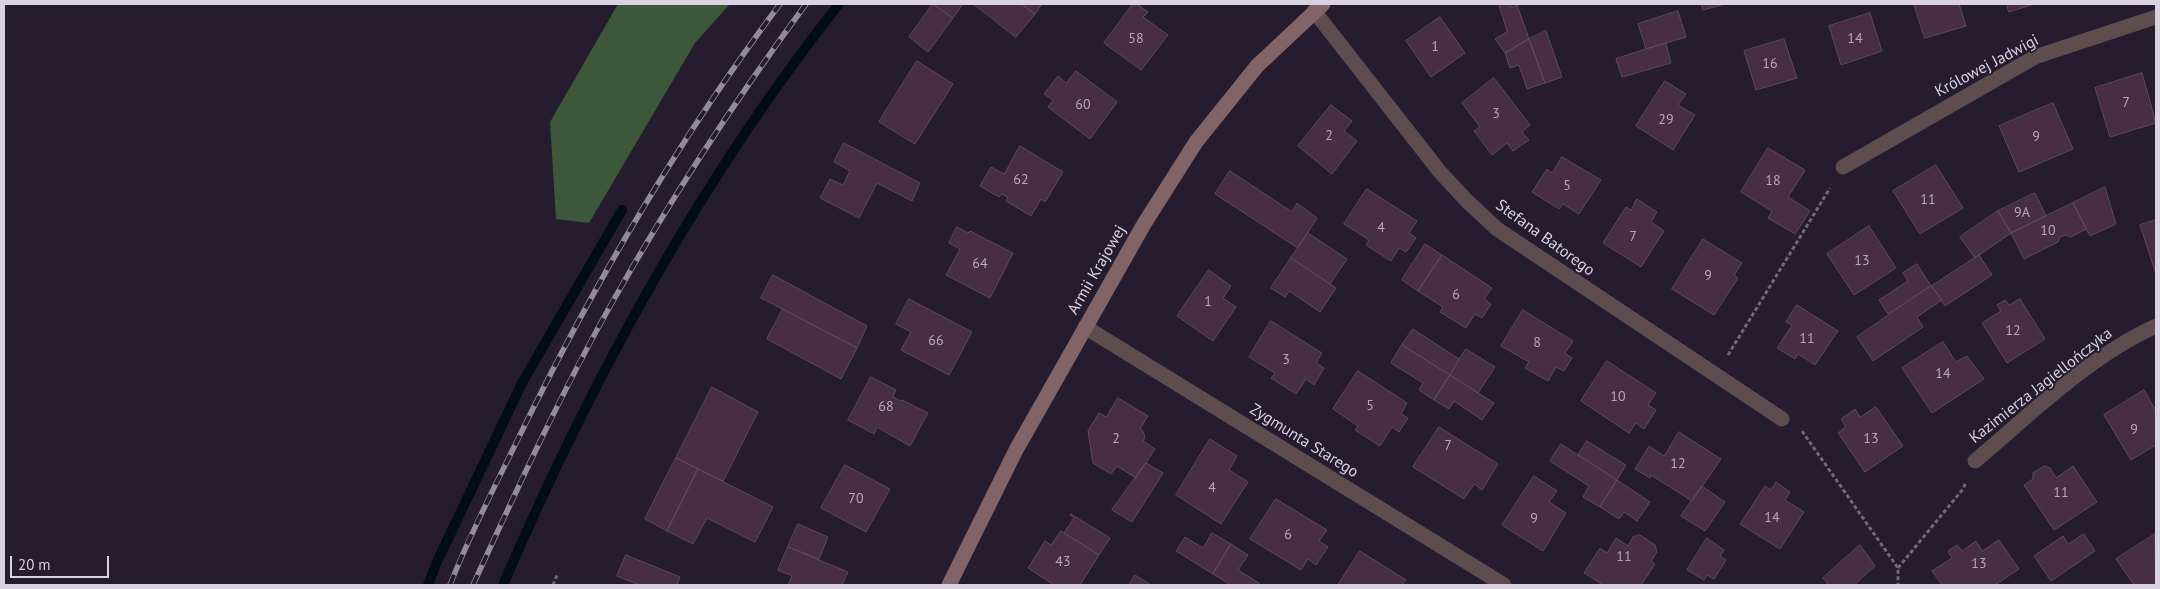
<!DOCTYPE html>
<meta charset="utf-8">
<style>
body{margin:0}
#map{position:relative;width:2160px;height:589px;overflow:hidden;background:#251c30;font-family:"PT Sans",sans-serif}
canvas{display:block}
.frame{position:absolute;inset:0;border:5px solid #d9d3e1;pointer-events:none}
.scale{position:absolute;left:10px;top:556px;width:99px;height:22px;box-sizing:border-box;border:2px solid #d9d3e1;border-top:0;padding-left:6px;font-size:15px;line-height:18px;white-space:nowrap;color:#d9d3e1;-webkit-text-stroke:4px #251c30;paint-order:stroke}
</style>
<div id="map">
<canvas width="2160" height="589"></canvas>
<div class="frame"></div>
<div class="scale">20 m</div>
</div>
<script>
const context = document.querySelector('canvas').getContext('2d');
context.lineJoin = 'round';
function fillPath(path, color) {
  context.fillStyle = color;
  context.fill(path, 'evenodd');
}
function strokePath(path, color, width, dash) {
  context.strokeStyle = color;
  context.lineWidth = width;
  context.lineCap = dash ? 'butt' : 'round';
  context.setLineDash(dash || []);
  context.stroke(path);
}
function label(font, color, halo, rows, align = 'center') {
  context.font = font + ' "PT Sans",sans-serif';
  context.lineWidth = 4;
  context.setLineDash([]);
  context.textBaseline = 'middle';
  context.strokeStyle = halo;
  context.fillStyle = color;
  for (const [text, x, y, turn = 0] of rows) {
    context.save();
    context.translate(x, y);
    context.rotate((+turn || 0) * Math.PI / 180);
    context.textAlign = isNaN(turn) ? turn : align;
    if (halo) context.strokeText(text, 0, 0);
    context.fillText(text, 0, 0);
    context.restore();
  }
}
fillPath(new Path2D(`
 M 618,4 L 730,4 L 695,43 L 589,223 L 556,219 L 550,122 Z`), '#3d573a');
strokePath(new Path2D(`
 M 428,585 L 436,564 L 522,383 L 622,210
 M 503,585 C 590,383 702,177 839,4`), '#000d17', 10);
const building = new Path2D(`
 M 933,4 L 953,18 L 928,52 L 909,37 Z
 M 934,4 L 963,4 L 953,18 Z
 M 974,4 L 1022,4 L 1035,14 L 1016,37 Z
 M 1022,4 L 1042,4 L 1035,14 Z
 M 1133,4 L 1137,4 L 1148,12 L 1143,17 L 1168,35 L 1141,70 L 1104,43 Z
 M 1499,4 L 1510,4 L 1511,8 L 1517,5 L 1529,39 L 1505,53 L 1495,39 L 1507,32 Z
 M 1702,4 L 1725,4 L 1703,10 Z
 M 1914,4 L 1959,4 L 1966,26 L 1925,38 Z
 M 2007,4 L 2034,4 L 2009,12 Z
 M 1678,11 L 1686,37 L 1646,49 L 1638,24 Z
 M 1870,13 L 1882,51 L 1841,65 L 1829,26 Z
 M 1440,17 L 1465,53 L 1431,77 L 1406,41 Z
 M 1546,31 L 1562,77 L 1545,83 L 1529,39 Z
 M 1529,39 L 1545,83 L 1527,89 L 1519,65 L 1510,68 L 1505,53 Z
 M 1784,39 L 1797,78 L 1756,90 L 1744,51 Z
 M 1666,43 L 1671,63 L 1622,77 L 1616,59 Z
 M 917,61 L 953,84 L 915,144 L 879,122 Z
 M 1076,71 L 1117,102 L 1090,139 L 1048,107 L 1053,100 L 1044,94 L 1058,76 L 1066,83 Z
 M 2142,73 L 2156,123 L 2110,137 L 2095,88 Z
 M 1494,78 L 1530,125 L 1522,132 L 1529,140 L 1513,151 L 1507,143 L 1492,155 L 1474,131 L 1480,127 L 1462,103 Z
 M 1665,81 L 1686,94 L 1678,105 L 1695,115 L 1673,150 L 1636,126 Z
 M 2053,103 L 2073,149 L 2019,172 L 1999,126 Z
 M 1331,105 L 1352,121 L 1344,131 L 1357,141 L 1332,174 L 1298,146 Z
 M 844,143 L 920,183 L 912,201 L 877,183 L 859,218 L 820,198 L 830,179 L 843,185 L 850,171 L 834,162 Z
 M 1020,146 L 1063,172 L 1045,202 L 1041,199 L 1031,216 L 1006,201 L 1008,197 L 1002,194 L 999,197 L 980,186 L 991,167 L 1004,174 Z
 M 1768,148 L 1805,170 L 1788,197 L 1810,211 L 1795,234 L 1768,218 L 1772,211 L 1741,192 Z
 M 1562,157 L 1601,180 L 1579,214 L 1563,204 L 1559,209 L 1532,192 L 1547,169 L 1552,173 Z
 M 1936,165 L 1963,208 L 1920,234 L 1893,191 Z
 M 1230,171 L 1292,212 L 1297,203 L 1317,218 L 1298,248 L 1215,194 Z
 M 2105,187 L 2116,224 L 2090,236 L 2073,203 Z
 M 1367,189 L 1417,221 L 1409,233 L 1416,238 L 1406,252 L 1399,248 L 1391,261 L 1366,245 L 1369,240 L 1344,224 Z
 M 2035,193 L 2046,216 L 2011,233 L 1998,211 Z
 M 1637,199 L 1657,212 L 1651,222 L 1664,231 L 1641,267 L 1603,243 L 1626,207 L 1631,210 Z
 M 2073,203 L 2086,229 L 2071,237 L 2066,235 L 2060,237 L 2058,242 L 2024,259 L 2011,233 Z
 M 1998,211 L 2011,233 L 1975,258 L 1960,237 Z
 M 2156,220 L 2156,274 L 2140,225 Z
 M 1869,226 L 1896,268 L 1854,295 L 1827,254 Z
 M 957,227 L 968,233 L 970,231 L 1013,253 L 990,298 L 946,275 L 960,249 L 949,243 Z
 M 1308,233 L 1347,259 L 1330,284 L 1291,258 Z
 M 1703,239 L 1742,263 L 1734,275 L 1738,278 L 1714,315 L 1672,289 Z
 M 1425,244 L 1442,255 L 1418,291 L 1402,280 Z
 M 1442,255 L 1492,288 L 1484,299 L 1491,304 L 1482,318 L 1475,314 L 1466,328 L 1440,312 L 1443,307 L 1418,291 Z
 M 1979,255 L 1992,275 L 1945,306 L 1932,286 Z
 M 1291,258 L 1336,288 L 1320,312 L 1289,291 L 1285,297 L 1271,288 Z
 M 1917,264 L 1931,286 L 1888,314 L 1879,300 L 1908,281 L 1903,273 Z
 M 1209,270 L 1231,286 L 1223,298 L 1236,307 L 1213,341 L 1177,316 Z
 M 773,275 L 867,326 L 857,348 L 761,298 Z
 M 1931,286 L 1942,300 L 1917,317 L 1923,327 L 1873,361 L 1857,337 Z
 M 909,299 L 972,332 L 949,375 L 901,350 L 911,332 L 896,324 Z
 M 2020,299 L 2045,339 L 2007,363 L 1982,323 L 2001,311 L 1997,305 L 2005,300 L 2009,305 Z
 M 1797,305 L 1838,331 L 1815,365 L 1798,354 L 1795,359 L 1777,348 L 1792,325 L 1786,322 Z
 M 783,309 L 857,348 L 841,379 L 767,339 Z
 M 1523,310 L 1573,341 L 1565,353 L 1572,358 L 1564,371 L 1556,367 L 1548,381 L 1525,368 L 1529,362 L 1501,346 Z
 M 1271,321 L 1322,353 L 1316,363 L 1324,368 L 1314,385 L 1306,379 L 1296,394 L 1271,378 L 1275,373 L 1249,357 Z
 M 1413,329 L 1459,359 L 1450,375 L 1402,345 Z
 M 1943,342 L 1956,362 L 1967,356 L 1984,379 L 1932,413 L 1902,368 Z
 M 1402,345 L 1450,375 L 1434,400 L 1419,390 L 1423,383 L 1391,363 Z
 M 1466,349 L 1495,367 L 1478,393 L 1450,375 Z
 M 1607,361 L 1656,393 L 1648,405 L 1656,410 L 1644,429 L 1636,423 L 1629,433 L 1581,401 Z
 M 1358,371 L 1407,403 L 1401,414 L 1408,418 L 1399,432 L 1392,427 L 1380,446 L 1355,430 L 1358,426 L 1333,409 Z
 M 1450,375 L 1494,403 L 1482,420 L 1454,401 L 1449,409 L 1434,400 Z
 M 871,377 L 896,390 L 893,397 L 901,401 L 902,400 L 928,413 L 910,446 L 877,427 L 874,434 L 848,420 Z
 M 712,387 L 758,412 L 723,481 L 676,458 Z
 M 2144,390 L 2156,411 L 2156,445 L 2131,460 L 2104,415 Z
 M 1118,398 L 1148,416 L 1140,429 L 1143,431 L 1145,437 L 1143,441 L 1155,449 L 1136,478 L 1117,466 L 1111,474 L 1093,463 L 1088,431 L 1099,413 L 1106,417 Z
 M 1876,407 L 1903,446 L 1865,472 L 1838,433 L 1846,427 L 1841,419 L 1855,409 L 1860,417 Z
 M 1439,427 L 1498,464 L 1482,490 L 1474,484 L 1464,499 L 1413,467 Z
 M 1679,432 L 1721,459 L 1692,501 L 1651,475 L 1650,478 L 1635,469 L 1649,446 L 1664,456 Z
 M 1210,439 L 1237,456 L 1229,470 L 1248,482 L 1221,524 L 1176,495 Z
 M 1587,441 L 1626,465 L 1617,480 L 1578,455 Z
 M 1561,444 L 1617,480 L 1600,507 L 1583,497 L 1589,486 L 1550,461 Z
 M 676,458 L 698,469 L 667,531 L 645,519 Z
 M 1146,463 L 1163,473 L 1132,522 L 1112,510 Z
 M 845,465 L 890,489 L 866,532 L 821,508 Z
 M 2045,466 L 2050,468 L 2056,478 L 2073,466 L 2097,502 L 2054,530 L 2024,485 L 2033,479 L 2033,473 Z
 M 698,469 L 773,507 L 755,542 L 707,518 L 693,544 L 667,531 Z
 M 1534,476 L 1557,491 L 1549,502 L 1566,513 L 1543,551 L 1502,525 Z
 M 1617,480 L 1650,502 L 1637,521 L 1624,512 L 1619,519 L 1600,507 Z
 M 1776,482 L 1790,492 L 1785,500 L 1804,512 L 1780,549 L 1740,524 L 1765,486 L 1771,490 Z
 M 1702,486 L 1725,502 L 1705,531 L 1681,516 Z
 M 1276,499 L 1327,530 L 1319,541 L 1328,547 L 1316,565 L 1308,559 L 1301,570 L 1250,539 Z
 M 1071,514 L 1110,538 L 1099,555 L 1064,533 L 1074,518 L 1070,515 Z
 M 798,524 L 828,537 L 819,559 L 788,547 Z
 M 1061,531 L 1099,555 L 1080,585 L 1054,585 L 1028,568 L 1045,541 L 1051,545 Z
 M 1212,533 L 1231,544 L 1213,574 L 1176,551 L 1185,537 L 1203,548 Z
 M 2084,534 L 2095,551 L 2051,581 L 2034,556 L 2063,536 L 2068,544 Z
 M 2155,534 L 2156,585 L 2134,585 L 2116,559 Z
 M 1640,535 L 1655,545 L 1657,552 L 1651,561 L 1655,564 L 1641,585 L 1603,585 L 1584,573 L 1600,548 L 1607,553 L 1616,538 L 1628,546 L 1633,537 Z
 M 1707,538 L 1724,550 L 1720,556 L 1726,560 L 1714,579 L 1707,575 L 1704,580 L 1687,570 Z
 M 1999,540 L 2019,569 L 1995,585 L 1942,585 L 1932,571 L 1952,558 L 1948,551 L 1957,545 L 1962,551 L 1976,541 L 1982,551 Z
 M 1231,544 L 1248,555 L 1238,570 L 1259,583 L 1258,585 L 1231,585 L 1213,574 Z
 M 1860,545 L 1875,566 L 1854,585 L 1829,585 L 1823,578 Z
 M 788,547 L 848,572 L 842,585 L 788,585 L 792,576 L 778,570 Z
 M 1360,551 L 1406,580 L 1402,585 L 1338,585 Z
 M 626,555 L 680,577 L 677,585 L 639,585 L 617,576 Z
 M 1135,575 L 1151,585 L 1129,585 Z`);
fillPath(building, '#482d47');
strokePath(building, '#5e4a5d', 1);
strokePath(new Path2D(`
 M 1728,355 L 1830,188
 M 1802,431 L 1898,568 L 1898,585
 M 1898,568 L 1963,489 L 1966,482
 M 553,585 L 558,573`), '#70687a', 3, [4, 2.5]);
strokePath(new Path2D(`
 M 1314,11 L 1440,172 L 1467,201 L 1497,229 L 1782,419
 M 1843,167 L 2035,57 L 2156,17
 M 1085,327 L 1504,585
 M 1975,461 C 2032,413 2088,357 2156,326`), '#5f4c4e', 15);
strokePath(new Path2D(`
 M 949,585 L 1016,450 L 1144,224 L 1196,142 L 1257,66 L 1323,4`), '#826467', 15);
const rail = new Path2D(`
 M 450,585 C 469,536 494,488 517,441 C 591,289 678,140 780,4
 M 473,585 C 517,489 561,393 613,301 C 671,198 736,99 806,4`);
strokePath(rail, '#928b9c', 5.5);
strokePath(rail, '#251c30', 4, [11]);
label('14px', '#b5aaba', null, [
 ["58",1136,39],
 ["14",1855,39],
 ["1",1435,47],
 ["16",1770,64],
 ["7",2126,103],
 ["60",1083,105],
 ["3",1496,114],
 ["29",1666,120],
 ["2",1329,136],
 ["9",2036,137],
 ["62",1021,180],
 ["18",1773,181],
 ["5",1567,186],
 ["11",1928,200],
 ["9A",2022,213],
 ["4",1381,228],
 ["10",2048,231],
 ["7",1633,237],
 ["13",1862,261],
 ["64",980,264],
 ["9",1708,276],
 ["6",1456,295],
 ["1",1208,302],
 ["12",2013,331],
 ["11",1807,339],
 ["66",936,341],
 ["8",1537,343],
 ["3",1286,360],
 ["14",1943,374],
 ["10",1618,397],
 ["5",1370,406],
 ["68",886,407],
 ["9",2134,430],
 ["2",1116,439],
 ["13",1871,439],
 ["7",1448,446],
 ["12",1678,464],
 ["4",1212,488],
 ["11",2061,493],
 ["70",856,499],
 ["14",1772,518],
 ["9",1534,519],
 ["6",1288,535],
 ["11",1624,557],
 ["43",1063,562],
 ["13",1979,564]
]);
label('16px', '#d9d3e1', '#251c30', [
 ["Królowej Jadwigi",1987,66,-28],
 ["Stefana Batorego",1545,238,36],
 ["Armii Krajowej",1097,270,-60],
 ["Kazimierza Jagiellończyka",2041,386,-38],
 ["Zygmunta Starego",1304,441,32]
]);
</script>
